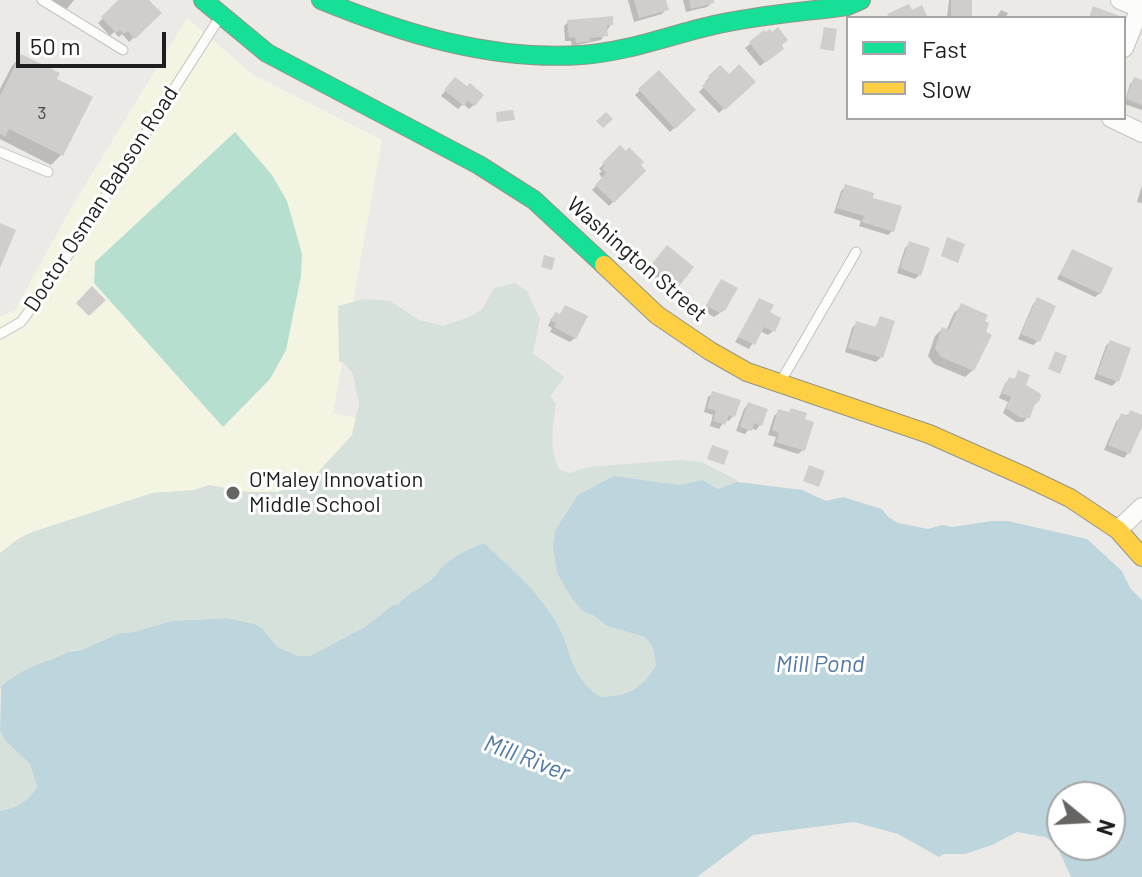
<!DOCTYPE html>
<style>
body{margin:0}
#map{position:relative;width:1142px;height:877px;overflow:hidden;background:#eceae7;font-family:Barlow,sans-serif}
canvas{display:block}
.legend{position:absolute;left:846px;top:16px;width:280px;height:104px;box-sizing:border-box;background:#fff;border:2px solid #a5a5a5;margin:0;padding:10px 14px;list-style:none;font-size:24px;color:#1e1e1e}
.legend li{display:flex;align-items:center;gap:16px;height:40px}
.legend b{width:40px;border:2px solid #a5a5a5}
.north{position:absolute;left:1046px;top:781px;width:80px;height:80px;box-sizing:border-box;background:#fff;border:2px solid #a5a5a5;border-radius:50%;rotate:108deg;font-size:22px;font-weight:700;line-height:32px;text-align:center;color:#1e1e1e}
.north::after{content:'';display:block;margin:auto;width:28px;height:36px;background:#666564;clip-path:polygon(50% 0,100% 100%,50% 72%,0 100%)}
.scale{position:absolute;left:16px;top:32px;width:150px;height:36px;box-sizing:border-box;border:4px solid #1e1e1e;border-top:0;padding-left:10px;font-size:24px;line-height:28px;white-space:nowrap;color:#1e1e1e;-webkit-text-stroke:6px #fff;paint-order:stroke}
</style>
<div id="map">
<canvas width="1142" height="877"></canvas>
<ul class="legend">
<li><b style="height:10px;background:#16e098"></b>Fast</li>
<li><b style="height:10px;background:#ffcf43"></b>Slow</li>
</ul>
<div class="north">N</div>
<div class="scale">50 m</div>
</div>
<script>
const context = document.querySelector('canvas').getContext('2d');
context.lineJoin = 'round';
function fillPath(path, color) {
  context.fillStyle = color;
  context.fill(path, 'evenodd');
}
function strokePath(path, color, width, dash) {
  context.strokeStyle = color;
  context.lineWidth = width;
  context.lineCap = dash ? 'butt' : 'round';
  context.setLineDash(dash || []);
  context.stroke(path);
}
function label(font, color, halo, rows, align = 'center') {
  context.font = font + ' Barlow,sans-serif';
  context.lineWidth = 6;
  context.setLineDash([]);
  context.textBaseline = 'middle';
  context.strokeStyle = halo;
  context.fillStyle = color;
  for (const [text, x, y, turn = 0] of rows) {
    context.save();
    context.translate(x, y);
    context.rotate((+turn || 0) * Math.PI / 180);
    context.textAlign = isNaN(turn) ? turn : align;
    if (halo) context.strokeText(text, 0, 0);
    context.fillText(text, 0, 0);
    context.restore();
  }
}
fillPath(new Path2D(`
 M 187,18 L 252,74 L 382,140 L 333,413 L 476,443 L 0,877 L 0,317 L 15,310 L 70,210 Z`), '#f4f4e3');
fillPath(new Path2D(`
 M 515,283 L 527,291 L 540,319 L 533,353 L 564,377 L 550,397 L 556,403 C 553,426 548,450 560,470 L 570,473 L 588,467 L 680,460 L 701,462 L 737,480 L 737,482 L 718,489 L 702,480 L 679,485 L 614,476 L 557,573 L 572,599 L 584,612 L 593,615 L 607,626 L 645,637 L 653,648 L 656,665 C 641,690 628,696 600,697 C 565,671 574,649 553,617 C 535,589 508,567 484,543 C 469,549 452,556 441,568 C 439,569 434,577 433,578 C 421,589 409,591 398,605 L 393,605 L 365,627 L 310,656 L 298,656 L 277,647 L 262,628 L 255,624 L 227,618 L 171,621 L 134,632 L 120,633 L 79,651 L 73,650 L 1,687 L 0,690 L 0,553 L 18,539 L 32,532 L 152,493 L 194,490 L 209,485 L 248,492 L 277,492 L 309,482 L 352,435 L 359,404 L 353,374 L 343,362 L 339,362 L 338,306 L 363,299 L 390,301 L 419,320 L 443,326 L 472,316 L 483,308 L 494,288 Z
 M 0,731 L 5,740 L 30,764 L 37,787 C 28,802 16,808 0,811 Z`), '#d5e1da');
fillPath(new Path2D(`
 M 235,132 L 272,175 L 287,201 L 302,254 L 301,276 L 286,350 L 270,379 L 223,427 L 94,283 L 95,262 Z`), '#b6dfcf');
fillPath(new Path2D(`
 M 614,476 L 679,485 L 702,480 L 718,489 L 737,482 L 802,490 L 826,501 L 843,497 L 882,509 L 888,517 L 898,523 L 928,529 L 942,525 L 953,527 L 991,521 L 1008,521 L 1087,539 L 1122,571 L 1130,588 L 1142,600 L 1142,877 L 1071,877 L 1056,844 L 1045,837 L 1017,832 L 992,845 L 965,854 L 944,854 L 939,857 L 898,834 L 854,822 L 753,835 L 697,877 L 0,877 L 0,811 C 16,808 28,802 37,787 L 30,764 L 5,740 L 0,731 L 1,687 C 17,672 34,665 54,659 C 63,655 69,650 79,651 L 120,633 L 134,632 L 171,621 L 227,618 L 255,624 L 262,628 L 277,647 L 298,656 L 310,656 L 365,627 L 393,605 L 398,605 C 409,591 421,589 433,578 C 436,575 438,571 441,568 C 452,556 469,549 484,543 C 509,567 535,589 553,617 C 574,649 565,671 600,697 C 628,696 641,690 656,665 L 653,648 L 645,637 L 607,626 L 593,615 L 584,612 L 572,599 L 557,573 L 553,546 L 555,531 L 578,495 ZM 1062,797 L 1110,797 L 1110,845 L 1062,845 Z`), '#bdd5dc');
fillPath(new Path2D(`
 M 52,0 L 74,0 L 66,10 L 51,6 Z
 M 121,0 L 143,0 L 159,13 L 129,42 L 122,34 L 119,37 L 114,32 L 110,36 L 98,23 Z
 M 628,0 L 664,0 L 666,9 L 662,14 L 634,22 Z
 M 683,0 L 712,0 L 712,2 L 707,7 L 686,12 Z
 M 949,0 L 970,0 L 970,18 L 947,18 Z
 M 1001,10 L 1008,13 L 1006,17 L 1010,18 L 996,18 Z
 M 568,22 L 611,24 L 601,40 L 572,46 L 571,41 L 565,41 L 564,26 Z
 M 764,33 L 779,46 L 777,53 L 760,66 L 745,48 Z
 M 21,56 L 54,80 L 90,98 L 61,155 L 51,165 L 0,139 L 0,89 L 12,66 Z
 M 720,67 L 729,77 L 753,81 L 719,113 L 699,92 L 707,84 L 705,82 Z
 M 659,72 L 693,110 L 670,132 L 635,95 Z
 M 1134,80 L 1142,82 L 1142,110 L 1124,104 L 1130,84 Z
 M 451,84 L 474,105 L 469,109 L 463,104 L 458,109 L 441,96 Z
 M 620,147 L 644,171 L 609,206 L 592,190 L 603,179 L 599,174 L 602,171 L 599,169 Z
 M 1142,185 L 1142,203 L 1137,202 Z
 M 845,187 L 870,199 L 892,231 L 888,235 L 859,226 L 861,221 L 834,213 L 841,191 Z
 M 910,243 L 920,274 L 915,279 L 897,273 L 905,248 Z
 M 1072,251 L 1100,293 L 1095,297 L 1057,279 Z
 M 663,252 L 676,287 L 672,292 L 647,271 Z
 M 717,286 L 724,310 L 714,317 L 703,311 Z
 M 759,300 L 767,313 L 773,331 L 768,335 L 760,331 L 749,349 L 735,342 Z
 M 1038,300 L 1038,341 L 1033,345 L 1018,339 L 1033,304 Z
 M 962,306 L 973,370 L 965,377 L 934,364 L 928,356 L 935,336 L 942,329 L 946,331 L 954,313 Z
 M 565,308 L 575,338 L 570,342 L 550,332 L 552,328 L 548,326 L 551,319 L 556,314 L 559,316 Z
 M 880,319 L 881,357 L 876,362 L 845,352 L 852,328 L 857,323 L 874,329 Z
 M 1110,342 L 1117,381 L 1112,386 L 1094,379 L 1106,346 Z
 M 1019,373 L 1023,386 L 1038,392 L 1039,396 L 1028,417 L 1023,422 L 1016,422 L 1003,413 L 1008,402 L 999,398 L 1005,384 L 1009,379 L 1013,381 Z
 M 713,393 L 733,416 L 729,421 L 725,420 L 719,429 L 710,426 L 713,415 L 704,412 L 708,397 Z
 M 748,404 L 760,425 L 756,430 L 750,428 L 745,434 L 736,431 L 744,409 Z
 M 779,411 L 803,450 L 798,454 L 773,446 L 776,437 L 768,435 L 774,416 Z
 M 1131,413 L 1142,417 L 1142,422 L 1128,453 L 1124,458 L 1104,450 L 1117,420 Z`), '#0003');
fillPath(new Path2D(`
 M 118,0 L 149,0 L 162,13 L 135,39 L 128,31 L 124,34 L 120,30 L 116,33 L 101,17 Z
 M 634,0 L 666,0 L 669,10 L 639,18 Z
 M 689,0 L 714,0 L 714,3 L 691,9 Z
 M 951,0 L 972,0 L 972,18 L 951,18 Z
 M 909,4 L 912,10 L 922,5 L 928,18 L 889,18 L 887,14 Z
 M 1093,6 L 1125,18 L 1089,18 Z
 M 613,16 L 613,25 L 607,25 L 608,36 L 590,38 L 590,41 L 576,43 L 575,37 L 569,38 L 567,20 Z
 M 778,27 L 788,40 L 782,45 L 784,49 L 765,63 L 749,42 L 764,30 L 766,32 L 770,29 L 772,32 Z
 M 824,27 L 837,29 L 834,51 L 820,49 Z
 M 21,54 L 60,73 L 57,79 L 93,97 L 63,156 L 9,129 L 5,137 L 0,134 L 0,96 Z
 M 739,64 L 756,82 L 725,110 L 702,86 L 710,79 L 708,76 L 720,65 L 729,74 Z
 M 659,70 L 696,110 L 675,129 L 638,89 Z
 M 455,77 L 467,86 L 470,83 L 484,95 L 475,106 L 468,101 L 464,106 L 444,90 Z
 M 1134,77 L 1142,80 L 1142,105 L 1126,99 Z
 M 513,110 L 515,120 L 497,122 L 496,112 Z
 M 606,112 L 613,119 L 603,128 L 596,121 Z
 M 620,145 L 626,151 L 629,147 L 644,162 L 641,165 L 646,171 L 614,203 L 595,185 L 606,173 L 602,169 L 605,165 L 602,163 Z
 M 845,184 L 874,193 L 873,198 L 902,206 L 894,232 L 862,222 L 864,216 L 837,208 Z
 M 0,223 L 16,230 L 0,268 Z
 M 947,237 L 965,244 L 958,263 L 941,256 Z
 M 909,241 L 930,248 L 921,276 L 900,268 Z
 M 667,245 L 694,267 L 677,289 L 650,266 Z
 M 1072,249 L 1113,268 L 1101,294 L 1060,275 Z
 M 544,255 L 555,258 L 552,270 L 541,267 Z
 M 721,279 L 738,288 L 725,311 L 722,309 L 720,313 L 706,306 Z
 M 92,286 L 106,300 L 89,316 L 76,303 Z
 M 1037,297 L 1056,306 L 1040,342 L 1021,334 Z
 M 759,298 L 774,305 L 770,312 L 781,318 L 775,332 L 764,327 L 755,345 L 738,337 Z
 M 961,303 L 988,315 L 985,321 L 989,323 L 986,332 L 992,335 L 974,371 L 941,357 L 935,348 L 942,327 L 949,330 Z
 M 565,305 L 588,316 L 576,339 L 554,327 L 556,323 L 551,321 L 555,312 L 560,314 Z
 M 880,316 L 895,321 L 883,358 L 848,348 L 856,321 L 876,327 Z
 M 1110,340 L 1131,348 L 1119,382 L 1097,374 Z
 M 1055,351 L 1067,356 L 1060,374 L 1048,369 Z
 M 1018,370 L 1030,375 L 1026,385 L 1041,394 L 1040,400 L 1034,406 L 1030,418 L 1021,418 L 1006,408 L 1011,397 L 1002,393 L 1009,377 L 1015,379 Z
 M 712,391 L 741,400 L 735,417 L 729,415 L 725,425 L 713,421 L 716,411 L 707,408 Z
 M 748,402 L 768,409 L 762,426 L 754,423 L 752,431 L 740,427 Z
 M 791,408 L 807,413 L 805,419 L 814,422 L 805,451 L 776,442 L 779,433 L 772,430 L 778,409 L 789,412 Z
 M 1130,410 L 1142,415 L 1142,427 L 1130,454 L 1108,445 L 1121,413 L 1128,416 Z
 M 712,445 L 729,451 L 724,465 L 707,459 Z
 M 809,465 L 825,471 L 819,487 L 803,481 Z`), '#d0cecc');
const lane = new Path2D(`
 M 42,0 L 123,50
 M 0,152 L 48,172
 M 0,334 L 21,322 L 54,277 L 220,17
 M 781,381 L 856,252`);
const street = new Path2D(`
 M 1120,0 L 1142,9
 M 1124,48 L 1140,8
 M 1111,118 L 1142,133
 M 1118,530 L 1142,507`);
const fast = new Path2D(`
 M 203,0 L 267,53 L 479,165 L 534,200 L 604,265
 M 321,0 C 404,34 491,61 582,55 C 627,52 670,35 714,25 C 758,15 803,12 847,6 L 861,0`);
const slow = new Path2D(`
 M 604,265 L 657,315 L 710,351 L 747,372 L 929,434 L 1026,477 L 1070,498 L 1118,530 L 1142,557`);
strokePath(lane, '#c3c2c1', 11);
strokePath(street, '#c3c2c1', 20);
strokePath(fast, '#929481', 20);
strokePath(slow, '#929481', 20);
strokePath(lane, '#fcfcfb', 9);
strokePath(street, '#fcfcfb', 18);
strokePath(fast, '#16e098', 18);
strokePath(slow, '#ffcf43', 18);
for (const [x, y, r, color] of [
 [233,493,8,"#666564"]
]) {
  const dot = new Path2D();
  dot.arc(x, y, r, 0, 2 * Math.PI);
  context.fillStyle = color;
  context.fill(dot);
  strokePath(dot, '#fff', 3);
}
label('18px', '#4a4a4a', null, [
 ["3",42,113]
]);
label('22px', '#1e1e1e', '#fff', [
 ["Doctor Osman Babson Road",101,199,-57],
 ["Washington Street",637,259,41]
]);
label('22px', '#1e1e1e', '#fff', [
 ["O'Maley Innovation",249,480],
 ["Middle School",249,505]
], 'left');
label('italic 24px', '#5379a5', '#fff', [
 ["Mill Pond",820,664],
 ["Mill River",527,758,21]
]);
</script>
